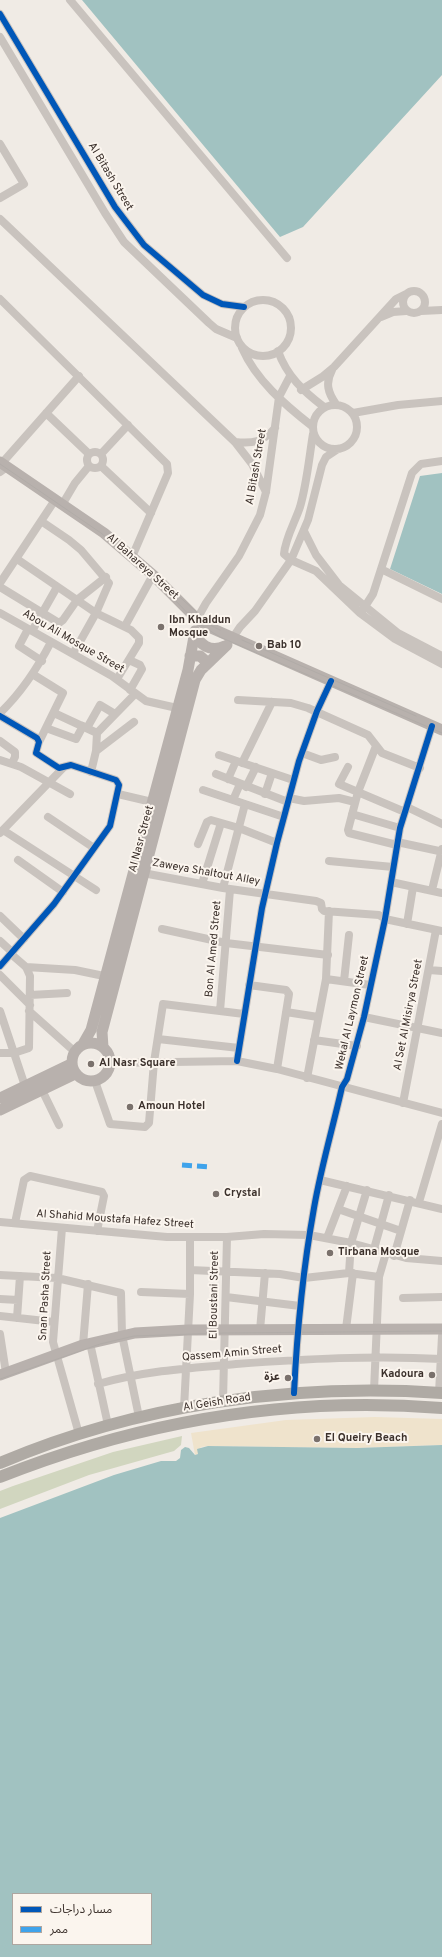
<!DOCTYPE html>
<meta charset="utf-8">
<style>
body{margin:0}
#map{position:relative;width:442px;height:1957px;overflow:hidden;background:#f0ebe5;font-family:Overpass,"Noto Sans Arabic",sans-serif}
canvas{display:block}
.legend{position:absolute;left:12px;top:1893px;width:140px;height:52px;box-sizing:border-box;background:#fbf5ee;border:1px solid #aea6a0;margin:0;padding:5px 7px;list-style:none;font-size:12px;color:#3b302b}
.legend li{display:flex;align-items:center;gap:8px;height:20px}
.legend b{width:20px;border:1px solid #aea6a0}
</style>
<div id="map">
<canvas width="442" height="1957"></canvas>
<ul class="legend">
<li><b style="height:5px;background:#0057b8"></b>مسار دراجات</li>
<li><b style="height:5px;background:#3fa3eb"></b>ممر</li>
</ul>
</div>
<script>
const context = document.querySelector('canvas').getContext('2d');
context.lineJoin = 'round';
function fillPath(path, color) {
  context.fillStyle = color;
  context.fill(path, 'evenodd');
}
function strokePath(path, color, width, dash) {
  context.strokeStyle = color;
  context.lineWidth = width;
  context.lineCap = dash ? 'butt' : 'round';
  context.setLineDash(dash || []);
  context.stroke(path);
}
function label(font, color, halo, rows, align = 'center') {
  context.font = font + ' Overpass,"Noto Sans Arabic",sans-serif';
  context.lineWidth = 4;
  context.setLineDash([]);
  context.textBaseline = 'middle';
  context.strokeStyle = halo;
  context.fillStyle = color;
  for (const [text, x, y, turn = 0] of rows) {
    context.save();
    context.translate(x, y);
    context.rotate((+turn || 0) * Math.PI / 180);
    context.textAlign = isNaN(turn) ? turn : align;
    if (halo) context.strokeText(text, 0, 0);
    context.fillText(text, 0, 0);
    context.restore();
  }
}
fillPath(new Path2D(`
 M 182,1436 L 181,1445 L 174,1451 L 89,1475 L 0,1509 L 0,1491 L 13,1486 L 113,1452 Z`), '#d1d6bf');
fillPath(new Path2D(`
 M 375,1417 L 442,1419 L 442,1445 L 357,1448 L 208,1446 L 201,1447 L 198,1454 L 195,1455 L 191,1433 L 286,1420 Z`), '#efe3cc');
fillPath(new Path2D(`
 M 82,0 L 442,0 L 442,75 L 303,227 L 280,237 Z
 M 442,473 L 442,594 L 390,569 L 420,476 Z
 M 442,1445 L 442,1957 L 0,1957 L 0,1518 L 114,1475 L 161,1461 L 176,1461 L 180,1458 L 181,1450 L 185,1447 L 189,1448 L 195,1455 L 198,1454 L 197,1449 L 208,1446 L 357,1448 ZM 13,1894 L 151,1894 L 151,1944 L 13,1944 Z`), '#a1c2c1');
strokePath(new Path2D(`
 M 70,0 L 287,258
 M 0,14 L 115,207 L 144,245 L 203,295 L 222,304 L 244,307
 M 0,37 L 105,213 L 124,242 L 209,323 L 216,329 L 237,338
 M 0,144 L 24,184 L 0,198
 M 0,219 L 235,442 L 252,464 L 266,492
 M403 302a11 11 0 1 1 22 0a11 11 0 1 1-22 0Z
 M 0,299 L 167,464 L 168,473 L 132,557
 M235 328a28 28 0 1 1 56 0a28 28 0 1 1-56 0Z
 M 421,311 L 442,310
 M 381,317 L 393,312 L 406,311
 M 242,348 C 256,380 285,405 312,426
 M 278,351 C 287,376 303,391 324,407
 M 332,370 C 325,383 328,393 336,404
 M 301,390 L 322,377 L 334,367 L 396,299 L 408,293
 M313 427a22 22 0 1 1 44 0a22 22 0 1 1-44 0Z
 M 46,413 L 89,454
 M 353,413 L 398,405 L 442,401
 M 313,434 C 309,458 307,483 300,507 C 295,522 285,539 284,554 L 291,560 L 316,571 L 360,613 L 395,639 L 442,664
 M 235,442 C 253,444 263,442 275,428
 M87 460a8 8 0 1 1 16 0a8 8 0 1 1-16 0Z
 M 101,454 L 128,425
 M 2,463 L 79,376
 M 101,466 L 151,513
 M 0,472 L 7,467
 M 62,505 L 75,483 L 89,466
 M 41,521 L 69,540 L 81,550 L 109,583 L 96,613 L 73,654
 M 304,531 L 316,555 L 339,585 L 398,633 L 442,656
 M 17,559 L 96,613 L 131,630 L 139,638 L 139,643 L 117,679
 M 381,569 L 442,599
 M 0,583 L 55,500
 M 0,587 L 59,623 L 63,620 L 77,600 L 106,577
 M 362,611 L 373,594 L 412,473 L 421,464 L 442,461
 M 0,613 L 112,676 L 146,701 L 177,708
 M 197,619 L 206,603 L 239,556 L 260,515 L 266,492 L 279,397 L 290,376
 M 125,626 L 153,575
 M 28,629 L 19,646 L 42,661
 M 32,631 L 57,587
 M 232,639 L 240,627 L 255,611 L 291,560 L 308,520 L 322,465 L 326,457 L 338,449
 M 129,660 L 140,665 L 142,669 L 130,690
 M 34,675 L 63,693 L 39,742
 M 238,700 L 291,703 L 308,708 L 368,735 L 382,753 L 420,768
 M 0,713 C 22,692 37,669 51,642
 M 54,713 L 97,733
 M 0,716 L 37,738 L 39,742 L 36,753 L 59,768 L 71,765 L 116,780 L 119,785 L 110,826 L 54,904 L 0,966
 M 46,728 L 76,739 L 83,726
 M 87,728 L 100,705 L 115,714
 M 0,741 L 15,752 L 15,757 L 12,763
 M 376,746 L 358,792 L 348,830 L 349,833 L 397,845
 M 96,751 L 97,733 L 135,694
 M 302,753 L 321,760 L 335,757
 M 219,755 L 293,780
 M 0,760 L 21,767 L 70,794
 M 242,763 L 272,702
 M 348,767 L 339,784 L 405,812
 M 91,772 L 96,751 L 134,722
 M 216,774 L 288,802
 M 228,779 L 236,761
 M 246,787 L 256,767
 M 203,790 L 284,817
 M 118,794 L 152,802
 M 265,794 L 272,773
 M 289,798 L 304,801 L 339,798 L 355,802
 M 233,800 L 240,784
 M 407,807 L 442,824
 M 352,814 L 400,828
 M 48,817 L 94,848
 M 3,830 L 96,890
 M 0,833 L 63,768
 M 397,842 L 439,851 L 442,850
 M 198,844 L 207,822 L 211,820 L 239,828 L 277,843
 M 18,860 L 63,892
 M 329,861 L 393,867
 M 143,873 L 223,888 L 316,901 L 321,903 L 322,909 L 324,911 L 379,915 L 385,919 L 442,931
 M 391,882 L 442,893
 M 202,884 L 221,823
 M 223,888 L 245,804
 M 432,890 L 442,849
 M 0,916 L 24,939
 M 407,924 L 413,887
 M 162,929 L 226,943 L 328,955
 M 0,941 L 12,952
 M 26,967 L 75,970 L 104,976
 M 429,970 L 442,971
 M 0,975 L 30,1005
 M 326,979 L 370,985
 M 344,981 L 349,935
 M 249,985 L 286,990 L 289,994 L 277,1069
 M 30,995 L 67,993
 M 0,1011 L 25,1086
 M 29,1011 L 74,1051
 M 220,1011 L 230,890
 M 286,1012 L 318,1017
 M 364,1017 L 442,1033
 M 158,1039 L 239,1048
 M 314,1040 L 357,1046
 M 0,1053 L 14,1053 L 29,1048 L 30,976 L 26,967 L 11,954
 M 237,1061 L 262,908 L 277,843 L 299,761 L 317,711 L 331,681
 M 110,1063 L 237,1061 L 277,1069 L 442,1113
 M 307,1078 L 326,979 L 329,911
 M 95,1081 L 110,1124 L 145,1127 L 149,1123 L 154,1062 L 163,1004 L 244,1014
 M 42,1090 L 59,1125
 M 403,1103 L 436,930
 M 320,1180 L 442,1209
 M 419,1202 L 442,1124
 M 338,1209 L 401,1231
 M 0,1222 L 167,1237 L 227,1237 L 264,1234 L 309,1235 L 351,1243 L 406,1258 L 442,1261
 M 15,1223 L 24,1180 L 30,1176 L 102,1192 L 104,1196 L 97,1231
 M 62,1228 L 53,1342 L 79,1434
 M 327,1238 L 347,1186
 M 374,1249 L 389,1195
 M 394,1256 L 410,1200
 M 190,1270 L 280,1274 L 304,1278 L 349,1273 L 379,1277
 M 349,1273 L 351,1243 L 367,1190
 M 0,1275 L 57,1278 L 121,1293 L 122,1335 L 139,1417
 M 141,1292 L 190,1294
 M 226,1297 L 300,1306
 M 403,1298 L 442,1297
 M 0,1299 L 18,1300
 M 0,1316 L 54,1322
 M 17,1318 L 20,1276
 M 346,1329 L 353,1273
 M 260,1330 L 265,1273
 M 0,1334 L 6,1373
 M 90,1343 L 108,1425
 M 83,1345 L 88,1284
 M 98,1384 C 144,1371 189,1368 236,1364 C 304,1359 374,1355 442,1359
 M 374,1390 L 379,1277 L 386,1253
 M 294,1393 C 297,1331 303,1269 314,1208 C 321,1167 333,1127 342,1087 L 347,1079 L 364,1017 L 385,919 L 400,828 L 432,726
 M 439,1393 L 442,1336
 M 223,1401 L 227,1237
 M 184,1408 L 190,1294 L 190,1237`), '#c9c3be', 8);
strokePath(new Path2D(`
 M 0,462 L 104,533 L 153,575 L 197,619 L 211,628 L 442,730
 M 195,631 C 198,645 211,653 225,646
 M 190,656 L 200,656 L 208,663
 M72 1062a19 19 0 1 1 38 0a19 19 0 1 1-38 0Z
 M 83,1044 L 91,1030 L 188,670 L 195,631
 M 103,1047 L 102,1032 L 195,680 L 201,670 L 227,645
 M 0,1098 L 71,1064
 M 0,1110 L 75,1074
 M 0,1375 L 83,1345 L 135,1333 L 188,1330 L 442,1329`), '#b8b1ad', 11);
strokePath(new Path2D(`
 M 0,1463 C 139,1404 292,1383 442,1393
 M 0,1477 C 141,1421 291,1396 442,1408`), '#afaaa4', 12);
strokePath(new Path2D(`
 M 0,464 L 101,533 L 152,576 L 196,622 L 220,637 L 442,733
 M 173,591 L 212,626 L 220,630
 M 242,640 L 416,716
 M 0,1379 L 100,1344 L 134,1336 L 225,1333 L 442,1331`), '#b1aca8', 1);
strokePath(new Path2D(`
 M 182,1165 L 211,1167`), '#3fa3eb', 5, [10, 5]);
strokePath(new Path2D(`
 M 0,14 L 115,207 L 144,245 L 203,295 L 222,304 L 244,307
 M 0,716 L 37,738 L 39,742 L 36,753 L 59,768 L 71,765 L 116,780 L 119,785 L 110,826 L 54,904 L 0,966
 M 237,1061 L 262,908 L 277,843 L 299,761 L 317,711 L 331,681
 M 294,1393 C 297,1331 303,1269 314,1208 C 321,1167 333,1127 342,1087 L 347,1079 L 364,1017 L 385,919 L 400,828 L 432,726`), '#0057b8', 6);
for (const [x, y, r, color] of [
 [161,627,4,"#7a716c"],
 [259,646,4,"#7a716c"],
 [91,1064,4,"#7a716c"],
 [130,1107,4,"#7a716c"],
 [216,1194,4,"#7a716c"],
 [330,1253,4,"#7a716c"],
 [432,1375,4,"#7a716c"],
 [288,1378,4,"#7a716c"],
 [317,1439,4,"#7a716c"]
]) {
  const dot = new Path2D();
  dot.arc(x, y, r, 0, 2 * Math.PI);
  context.fillStyle = color;
  context.fill(dot);
  strokePath(dot, '#fbf5ee', 1.5);
}
label('11px', '#3b302b', '#fbf5ee', [
 ["Al Bitash Street",110,177,59],
 ["Al Bitash Street",257,467,-80],
 ["Al Bahareya Street",142,567,42],
 ["Abou Ali Mosque Street",73,642,30],
 ["Al Nasr Street",142,839,-75],
 ["Zaweya Shaltout Alley",206,873,10],
 ["Bon Al Amed Street",214,949,-85],
 ["Wekal Al Laymon Street",353,1013,-77],
 ["Al Set Al Misirya Street",409,1015,-79],
 ["Al Shahid Moustafa Hafez Street",115,1220,4],
 ["El Boustani Street",215,1295,-89],
 ["Snan Pasha Street",46,1296,-87],
 ["Qassem Amin Street",232,1354,-5],
 ["Al Geish Road",217,1403,-9]
]);
label('bold 11px', '#3b302b', '#fbf5ee', [
 ["Ibn Khaldun",169,621],
 ["Mosque",169,634],
 ["Bab 10",267,646],
 ["Al Nasr Square",99,1064],
 ["Amoun Hotel",138,1107],
 ["Crystal",224,1194],
 ["Tirbana Mosque",338,1253],
 ["Kadoura",424,1375,"right"],
 ["عزة",280,1378,"right"],
 ["El Queiry Beach",325,1439]
], 'left');
</script>
